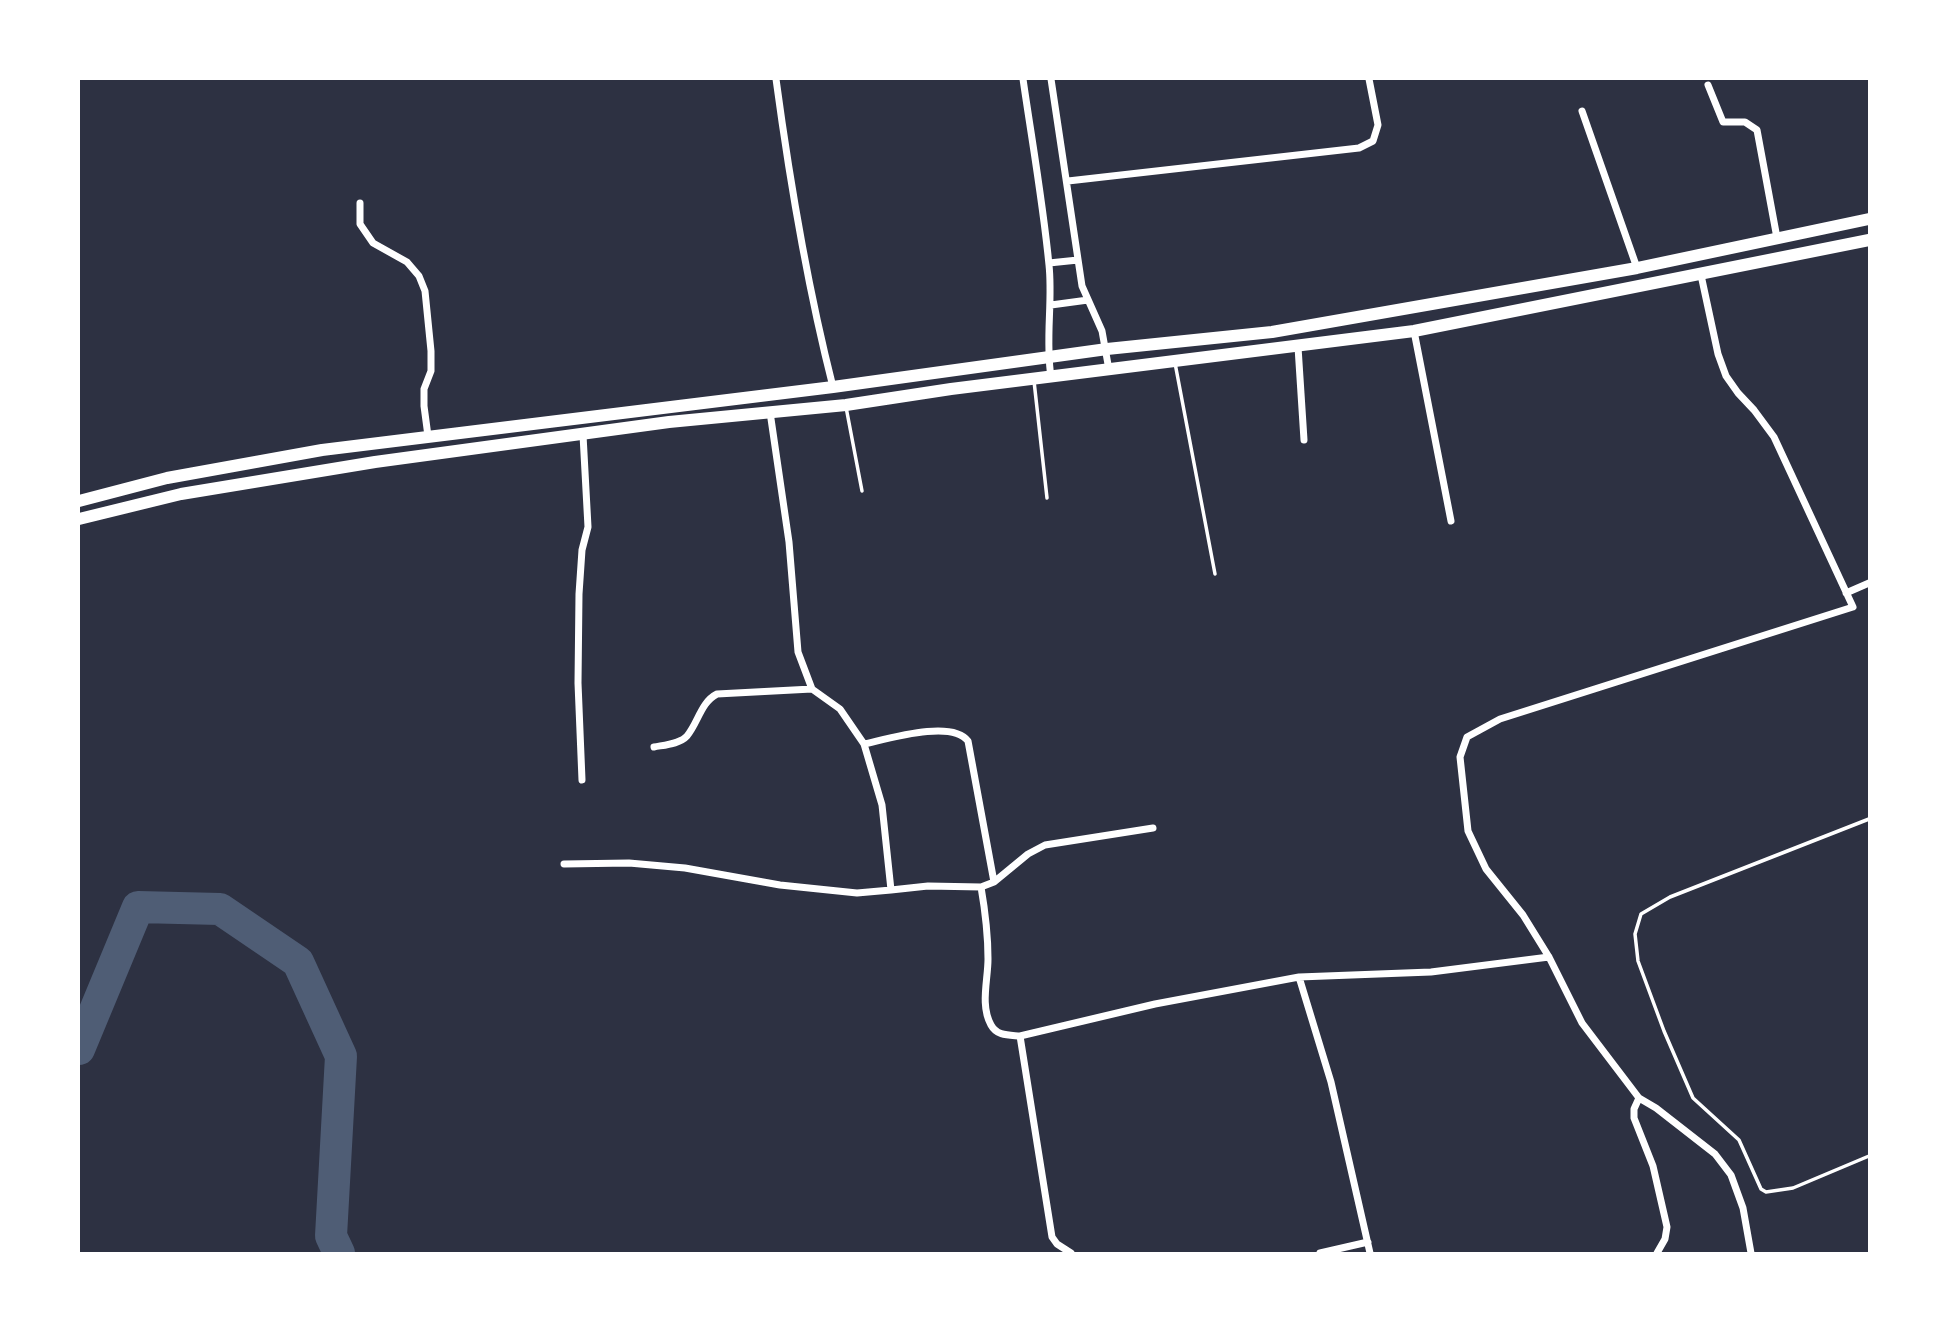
<!DOCTYPE html>
<style>
body{margin:0}
#map{position:relative;width:1948px;height:1332px;overflow:hidden;background:#2d3142;font-family:"DejaVu Sans",sans-serif}
canvas{display:block}
.frame{position:absolute;inset:0;border:80px solid #fff;pointer-events:none}
</style>
<div id="map">
<canvas width="1948" height="1332"></canvas>
<div class="frame"></div>
</div>
<script>
const context = document.querySelector('canvas').getContext('2d');
context.lineJoin = 'round';
function strokePath(path, color, width, dash) {
  context.strokeStyle = color;
  context.lineWidth = width;
  context.lineCap = dash ? 'butt' : 'round';
  context.setLineDash(dash || []);
  context.stroke(path);
}
strokePath(new Path2D(`
 M 79,1049 L 138,907 L 220,909 L 298,962 L 341,1056 L 331,1236 L 339,1253`), '#4f5d75', 32);
strokePath(new Path2D(`
 M 1175,363 L 1215,574
 M 1034,381 L 1047,498
 M 846,407 L 862,491
 M 1869,819 L 1670,897 L 1641,914 L 1635,934 L 1638,961 L 1664,1031 L 1693,1098 L 1739,1140 L 1761,1189 L 1766,1192 L 1793,1188 L 1869,1156`), '#fff', 3.5);
strokePath(new Path2D(`
 M 776,79 C 790,183 807,285 833,387
 M 1023,79 C 1032,141 1043,203 1049,265 C 1053,302 1045,339 1051,377
 M 1051,79 L 1082,286 L 1102,331 L 1109,370
 M 1708,85 L 1723,122 L 1745,122 L 1757,130 L 1777,238
 M 1582,111 L 1637,268
 M 1068,181 L 1359,148 L 1373,141 L 1378,125 L 1369,79
 M 360,203 L 360,224 L 373,243 L 407,262 L 419,276 L 425,291 L 431,351 L 431,371 L 424,389 L 424,406 L 428,436
 M 1049,263 L 1078,260
 M 1701,275 L 1718,354 L 1726,376 L 1738,393 L 1754,410 L 1774,437 L 1853,607 L 1500,719 L 1467,737 L 1460,757 L 1468,831 L 1486,869 L 1523,915 L 1549,957 L 1582,1023 L 1639,1098 L 1656,1108 L 1715,1154 L 1731,1175 L 1743,1208 L 1751,1253
 M 1051,305 L 1088,300
 M 1414,331 L 1451,521
 M 1298,347 L 1304,440
 M 770,412 L 789,542 L 798,652 L 812,689 L 840,709 L 864,744 L 882,805 L 891,890 L 928,886 L 981,887 L 994,882 L 1028,854 L 1045,845 L 1153,828
 M 1846,593 L 1869,583
 M 864,744 C 887,739 952,719 968,741 L 994,882
 M 654,747 C 664,745 680,744 687,736 C 698,723 701,702 717,694 L 812,689
 M 582,780 L 578,683 L 579,594 L 582,550 L 588,527 L 583,435
 M 564,864 L 629,863 L 685,868 L 780,885 L 857,893 L 891,890
 M 981,887 C 985,910 988,934 988,959 C 988,980 980,1005 991,1025 C 997,1036 1008,1035 1020,1036 L 1155,1004 L 1299,977 L 1331,1082 L 1370,1253
 M 1299,977 L 1431,972 L 1549,957
 M 1020,1036 L 1052,1237 L 1057,1244 L 1071,1253
 M 1639,1098 L 1634,1109 L 1634,1118 L 1653,1166 L 1667,1227 L 1665,1239 L 1657,1253
 M 1320,1253 L 1368,1242`), '#fff', 7);
strokePath(new Path2D(`
 M 79,501 L 167,478 L 322,450 L 833,387 L 1107,349 L 1272,332 L 1637,268 L 1869,219
 M 79,519 L 181,494 L 375,462 L 669,422 L 846,405 L 951,389 L 1414,331 L 1869,240`), '#fff', 12);
</script>
